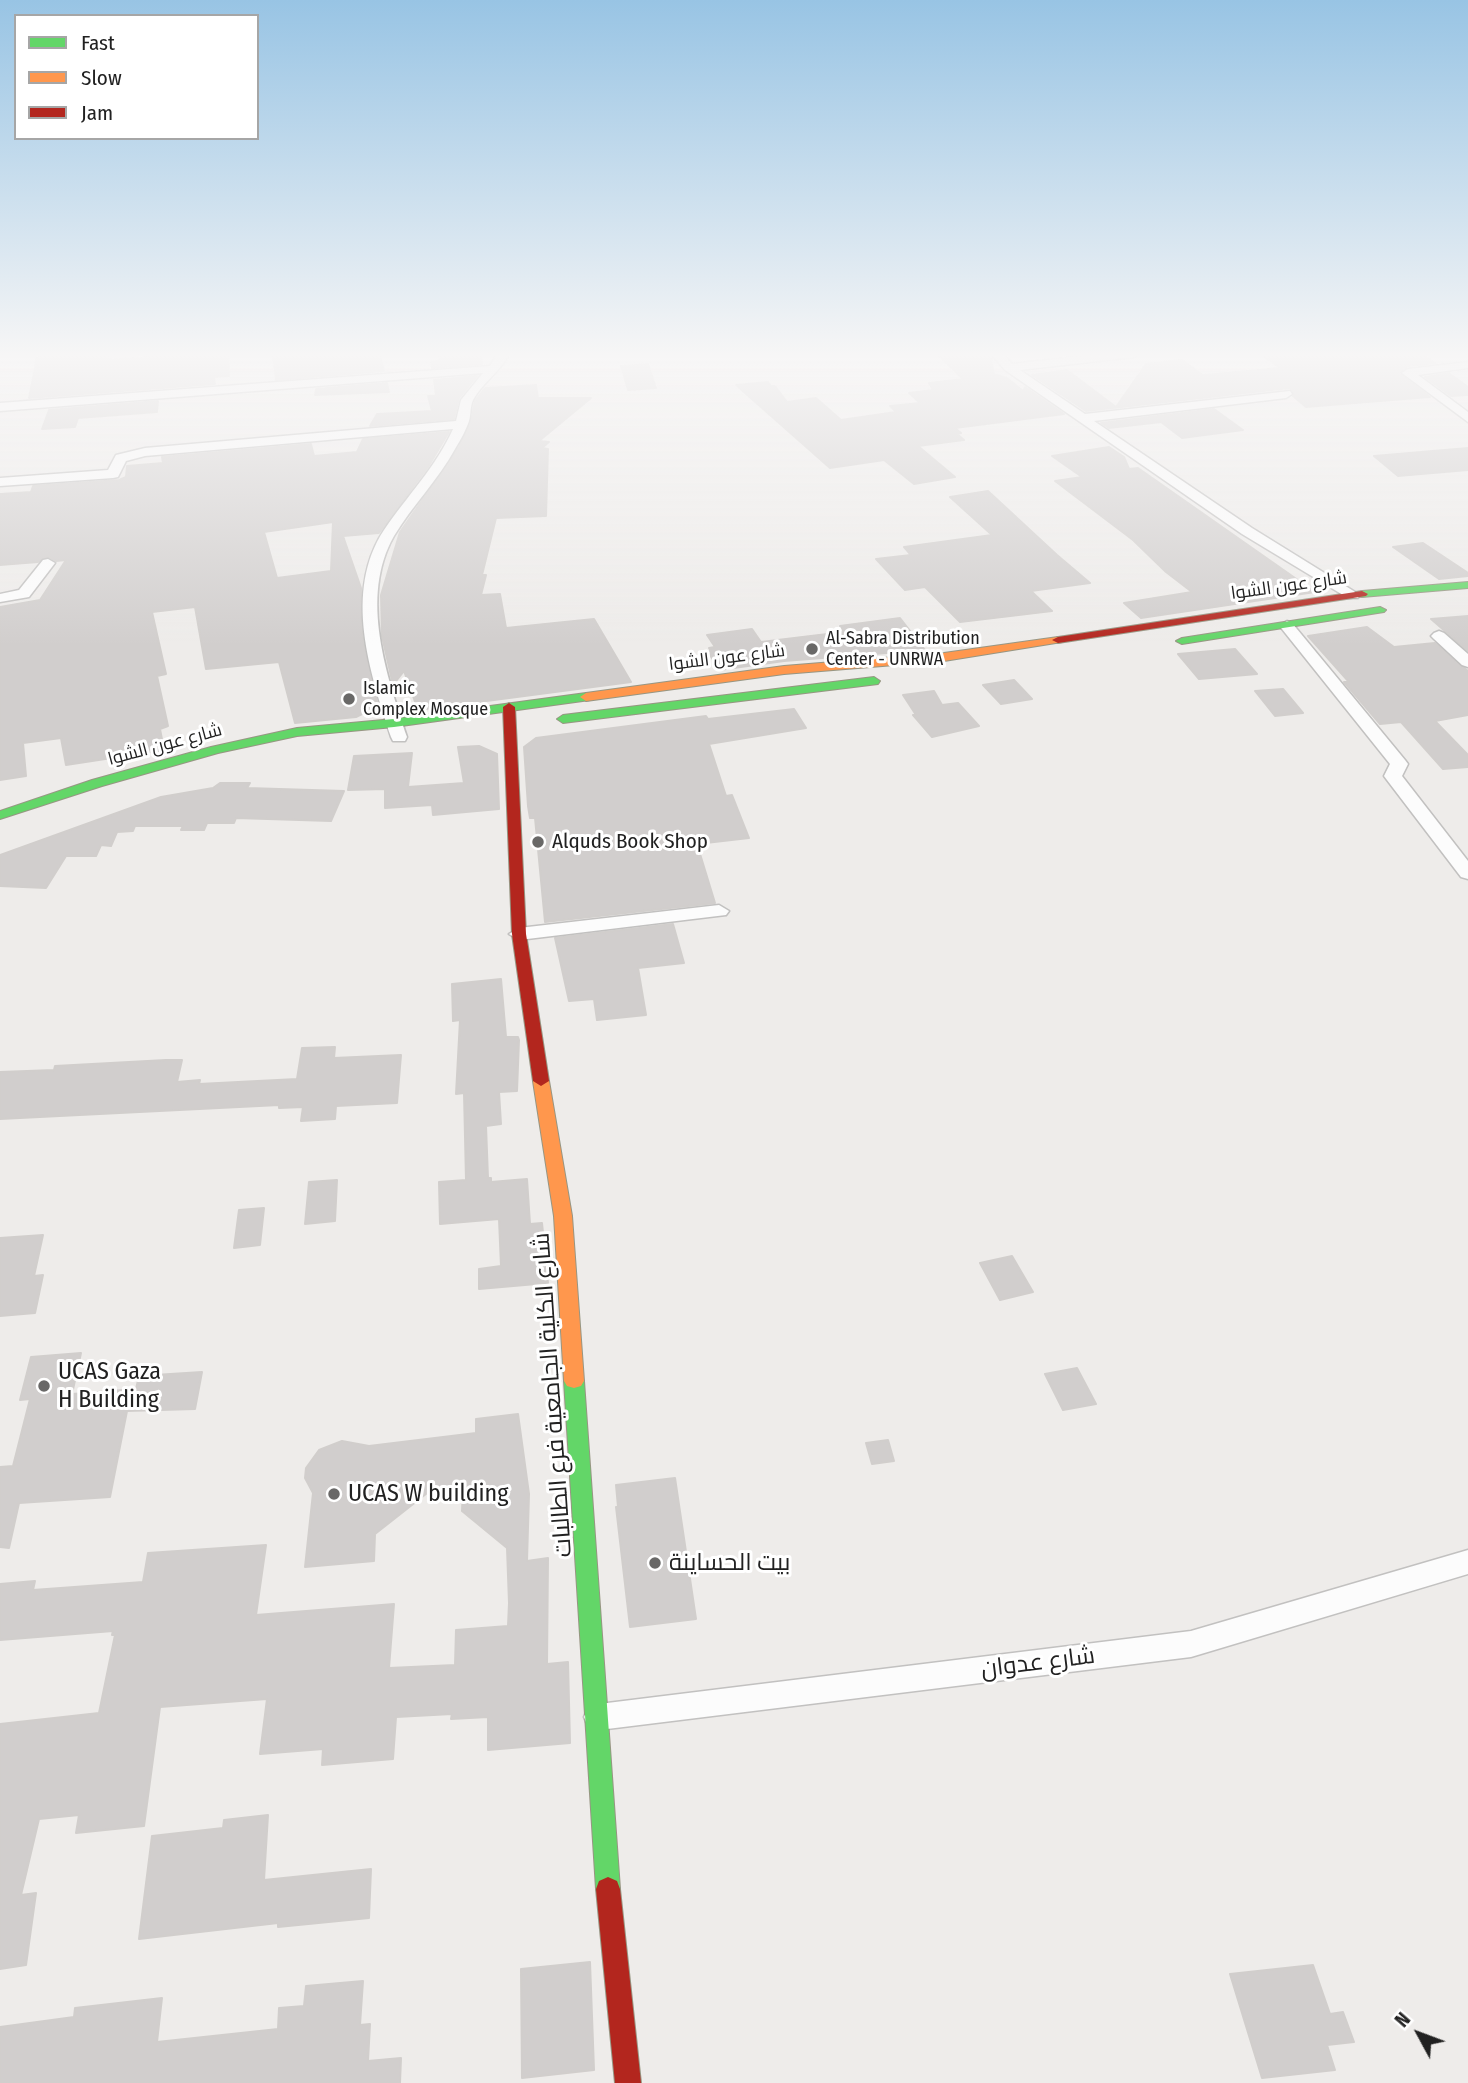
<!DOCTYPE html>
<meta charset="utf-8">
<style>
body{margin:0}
#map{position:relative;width:1468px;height:2083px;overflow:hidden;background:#eeecea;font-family:"Fira Sans Condensed",sans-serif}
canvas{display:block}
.legend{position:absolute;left:14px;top:14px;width:245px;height:126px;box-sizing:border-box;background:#fff;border:2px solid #a6a6a6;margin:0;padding:9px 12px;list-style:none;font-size:21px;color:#212121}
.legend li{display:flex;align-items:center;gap:14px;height:35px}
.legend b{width:35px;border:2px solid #a6a6a6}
.north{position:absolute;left:1384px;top:1999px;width:70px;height:70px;-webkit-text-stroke:5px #fff;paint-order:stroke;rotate:311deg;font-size:19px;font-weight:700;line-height:28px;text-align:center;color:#212121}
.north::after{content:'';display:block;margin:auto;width:24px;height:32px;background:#212121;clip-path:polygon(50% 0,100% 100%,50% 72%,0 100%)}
</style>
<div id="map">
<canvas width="1468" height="2083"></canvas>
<ul class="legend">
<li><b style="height:9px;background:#63d668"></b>Fast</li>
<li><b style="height:9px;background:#ff974d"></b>Slow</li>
<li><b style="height:9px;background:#b3261e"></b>Jam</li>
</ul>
<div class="north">N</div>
</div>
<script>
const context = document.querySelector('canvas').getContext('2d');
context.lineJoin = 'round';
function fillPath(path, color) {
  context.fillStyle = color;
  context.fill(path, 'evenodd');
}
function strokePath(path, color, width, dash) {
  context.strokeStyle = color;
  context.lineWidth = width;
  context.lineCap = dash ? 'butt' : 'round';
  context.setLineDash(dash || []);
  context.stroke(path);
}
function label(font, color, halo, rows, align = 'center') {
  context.font = font + ' "Fira Sans Condensed",Cairo,sans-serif';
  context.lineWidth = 6;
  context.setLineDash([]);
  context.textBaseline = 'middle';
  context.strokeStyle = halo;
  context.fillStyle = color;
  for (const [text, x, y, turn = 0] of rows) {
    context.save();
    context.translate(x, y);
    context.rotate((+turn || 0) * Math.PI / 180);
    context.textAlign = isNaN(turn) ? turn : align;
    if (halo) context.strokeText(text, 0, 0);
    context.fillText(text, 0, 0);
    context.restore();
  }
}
const building = new Path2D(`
 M 46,354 L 108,354 L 108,360 L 150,357 L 150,354 L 228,354 L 229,376 L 214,377 L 215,384 L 29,398 L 37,358 Z
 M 273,354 L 379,354 L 384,371 L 276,380 Z
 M 439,354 L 481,354 L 482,364 L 432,368 L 431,362 L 440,361 Z
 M 937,354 L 986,354 L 991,359 L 994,374 L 1007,378 L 1023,391 L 1025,387 L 1064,414 L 955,428 L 961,433 L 957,434 L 964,440 L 918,446 L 955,477 L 914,484 L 884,460 L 830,468 L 736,385 L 768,382 L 771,386 L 775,386 L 787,402 L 816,398 L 841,420 L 896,412 L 890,406 L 920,403 L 909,393 L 933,390 L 929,383 L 963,379 Z
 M 1261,354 L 1339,354 L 1343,357 L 1422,354 L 1435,363 L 1408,366 L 1399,373 L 1430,397 L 1306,407 L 1293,396 L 1294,393 L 1290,388 L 1086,411 L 1032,375 L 1067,370 L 1116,407 L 1146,364 L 1182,360 L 1203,375 L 1280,368 Z
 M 648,364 L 656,388 L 628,390 L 621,366 Z
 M 1449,373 L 1468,387 L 1468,395 L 1451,396 L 1425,377 Z
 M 477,376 L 459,398 L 454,419 L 370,426 L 377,414 L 432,411 L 428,396 L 436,396 L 434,380 Z
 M 387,383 L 389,392 L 315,395 L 316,389 Z
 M 536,385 L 538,398 L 591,398 L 539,441 L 549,442 L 542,448 L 548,449 L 546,516 L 496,518 L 482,575 L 486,575 L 481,595 L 500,594 L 506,628 L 594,619 L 631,682 L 418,710 L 404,671 L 393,685 L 382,636 L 381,595 L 400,532 L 459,447 L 471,422 L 475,401 L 485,388 Z
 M 158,401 L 157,412 L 78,418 L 75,427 L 42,429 L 49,410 Z
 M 1214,409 L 1243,430 L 1182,438 L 1161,422 L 1109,428 L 1101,423 Z
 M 449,432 L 428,467 L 379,533 L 343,536 L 361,588 L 362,633 L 378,706 L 356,717 L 295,723 L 279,662 L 206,669 L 195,607 L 152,612 L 166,674 L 157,676 L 168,726 L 160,729 L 164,750 L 66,765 L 61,738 L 23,743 L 26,776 L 0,780 L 0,607 L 40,600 L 66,560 L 56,561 L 47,556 L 38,562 L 0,565 L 0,494 L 31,492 L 33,486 L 119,480 L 126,477 L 127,466 L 163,463 L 162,457 L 311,444 L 314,456 L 357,452 L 363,439 ZM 333,522 L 331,571 L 277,578 L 264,532 Z
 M 1109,447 L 1124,457 L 1129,469 L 1138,468 L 1315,592 L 1141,618 L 1124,603 L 1192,592 L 1166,572 L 1133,540 L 1055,481 L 1082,477 L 1052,456 Z
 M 1468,448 L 1468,470 L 1398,476 L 1374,456 Z
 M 988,491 L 1057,555 L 1090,583 L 1031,591 L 1052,611 L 960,622 L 925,587 L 905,590 L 876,559 L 911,555 L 904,547 L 992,535 L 950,497 Z
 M 1423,543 L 1468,573 L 1468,576 L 1439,579 L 1393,547 Z
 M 1468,616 L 1468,651 L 1431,619 Z
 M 900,618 L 925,650 L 784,661 L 719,670 L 708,652 L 711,651 L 709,648 L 715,647 L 707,635 L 752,629 L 761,642 L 844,632 L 840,626 Z
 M 1367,627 L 1394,647 L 1435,643 L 1468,671 L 1468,715 L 1435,721 L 1468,755 L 1468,767 L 1443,769 L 1401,722 L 1380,724 L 1344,682 L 1349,682 L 1308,636 Z
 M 1235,649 L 1257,674 L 1199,679 L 1178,654 Z
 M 1014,680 L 1032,699 L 1001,704 L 983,685 Z
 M 1283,689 L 1303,713 L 1275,716 L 1255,691 Z
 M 934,691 L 942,705 L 958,703 L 979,726 L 932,737 L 913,715 L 916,715 L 903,695 Z
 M 794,709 L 806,728 L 709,744 L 726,796 L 732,795 L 749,838 L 697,844 L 715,903 L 545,922 L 535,818 L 530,818 L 528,806 L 524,747 L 536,738 L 706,716 L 708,719 Z
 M 479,746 L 497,754 L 499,809 L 433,815 L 432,805 L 385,808 L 385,789 L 348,790 L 354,756 L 412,753 L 408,787 L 464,783 L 458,747 Z
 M 220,783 L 250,783 L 247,788 L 344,791 L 331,821 L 236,818 L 234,823 L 207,823 L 204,830 L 181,830 L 183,826 L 135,826 L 133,831 L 117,832 L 111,846 L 101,845 L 96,856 L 66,856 L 46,888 L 0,886 L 0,855 L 161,797 L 213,788 Z
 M 673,924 L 684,963 L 638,968 L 646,1015 L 597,1020 L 594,999 L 569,1001 L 555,938 Z
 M 501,979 L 506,1037 L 518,1037 L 519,1040 L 517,1091 L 499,1092 L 501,1124 L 486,1126 L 488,1178 L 491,1178 L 491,1182 L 527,1179 L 530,1224 L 542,1223 L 548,1283 L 479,1289 L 479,1269 L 501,1266 L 499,1219 L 440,1224 L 439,1182 L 466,1180 L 464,1093 L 456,1094 L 460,1020 L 453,1021 L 452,984 Z
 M 335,1047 L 334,1058 L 401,1055 L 397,1103 L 336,1106 L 335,1119 L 301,1121 L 303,1107 L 279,1108 L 279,1105 L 0,1119 L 0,1072 L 54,1070 L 55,1066 L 166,1060 L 182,1060 L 177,1082 L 200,1080 L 199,1084 L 297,1079 L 302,1048 Z
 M 337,1180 L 335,1221 L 305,1224 L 309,1182 Z
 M 264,1208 L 260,1245 L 234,1248 L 239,1210 Z
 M 43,1235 L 34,1276 L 43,1275 L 35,1313 L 0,1316 L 0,1238 Z
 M 1012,1256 L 1033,1292 L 1000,1300 L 980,1263 Z
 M 81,1353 L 72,1394 L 136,1389 L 139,1376 L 202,1372 L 195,1409 L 127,1411 L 110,1497 L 19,1503 L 9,1548 L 0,1547 L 0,1467 L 13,1466 L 30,1399 L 20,1400 L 31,1357 Z
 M 1077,1368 L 1096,1404 L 1063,1410 L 1045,1374 Z
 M 518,1414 L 529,1494 L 527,1561 L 548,1558 L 547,1664 L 568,1662 L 570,1743 L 488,1750 L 488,1717 L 451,1719 L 452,1714 L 396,1717 L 393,1759 L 322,1765 L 323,1749 L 260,1754 L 267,1699 L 160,1707 L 144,1826 L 76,1833 L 79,1815 L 39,1819 L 21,1895 L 36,1893 L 26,1965 L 0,1969 L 0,1724 L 99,1713 L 115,1635 L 112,1635 L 113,1631 L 0,1640 L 0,1584 L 35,1581 L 33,1590 L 143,1582 L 148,1553 L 266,1545 L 256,1615 L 394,1604 L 389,1668 L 455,1665 L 456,1630 L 508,1626 L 509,1603 L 507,1548 L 462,1511 L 463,1487 L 431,1490 L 375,1534 L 374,1561 L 305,1567 L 313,1493 L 305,1478 L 306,1468 L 319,1450 L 342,1441 L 369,1446 L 476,1433 L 476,1419 Z
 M 888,1440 L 894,1461 L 872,1464 L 866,1443 Z
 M 675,1478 L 696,1619 L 630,1627 L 616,1507 L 618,1507 L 616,1485 Z
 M 268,1815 L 264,1880 L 371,1869 L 369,1918 L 278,1927 L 278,1923 L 139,1939 L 152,1836 L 223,1828 L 224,1820 Z
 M 590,1962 L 594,2070 L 522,2078 L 521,1969 Z
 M 1313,1965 L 1330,2014 L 1343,2012 L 1354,2042 L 1327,2045 L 1335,2070 L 1262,2078 L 1230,1974 Z
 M 363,1981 L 360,2025 L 370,2024 L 368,2061 L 401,2058 L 400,2083 L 0,2083 L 0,2027 L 74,2017 L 75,2008 L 162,1998 L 157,2042 L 278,2029 L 279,2008 L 304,2006 L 306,1986 Z`);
fillPath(building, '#d1cecd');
strokePath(building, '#d1cecc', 2);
const street = new Path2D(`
 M 497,354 L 509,354 C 500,372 482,383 473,400 C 470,407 471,414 469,421 C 466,430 460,441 455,449 C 438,480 412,506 394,536 C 359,597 387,676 407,737 L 405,741 L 393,741 L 391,737 C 370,673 343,592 384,530 C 407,496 436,467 453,429 L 145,456 L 126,461 L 118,477 L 113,478 L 0,486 L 0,478 L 108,470 L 116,455 L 145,448 L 456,421 L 461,400 L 483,373 L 0,411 L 0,403 L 490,366 Z
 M 991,354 L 1003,354 L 1012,364 L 1102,354 L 1140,354 L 1134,357 L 1020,370 L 1085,414 L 1290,391 L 1292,394 L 1286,398 L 1094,421 L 1252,528 L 1360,595 L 1358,598 L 1348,598 L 1242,534 L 1005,370 Z
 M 1468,362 L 1468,368 L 1418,375 L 1468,412 L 1468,422 L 1402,373 L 1408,369 Z
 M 48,559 L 55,563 L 29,597 L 0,602 L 0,594 L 19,590 L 43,560 Z
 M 1287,621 L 1292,623 L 1405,760 L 1408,764 L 1402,776 L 1468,861 L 1468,879 L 1461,877 L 1387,780 L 1384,776 L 1390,764 L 1282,629 L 1279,626 Z
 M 1439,631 L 1444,633 L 1468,654 L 1468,667 L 1462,665 L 1434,639 L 1431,636 L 1434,633 Z
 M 719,905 L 729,911 L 726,915 L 519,940 L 509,934 L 519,928 Z
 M 1468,1550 L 1468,1574 L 1191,1657 L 599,1730 L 588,1727 L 584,1717 L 588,1707 L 599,1704 L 1191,1631 Z`);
const fast = new Path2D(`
 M 1468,582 L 1468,588 L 1362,597 L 1356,594 L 1362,591 Z
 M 1380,607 L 1386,610 L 1384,612 L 1182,644 L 1176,641 L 1182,638 Z
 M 874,677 L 880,681 L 878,684 L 563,723 L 557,719 L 563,715 Z
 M 586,693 L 590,694 L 590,700 L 394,727 L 297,736 L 218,753 L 102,786 L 0,819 L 0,811 L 92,780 L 211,747 L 297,728 L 394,719 Z
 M 574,1374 L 581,1376 L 584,1381 L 620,1889 L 617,1897 L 608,1901 L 599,1897 L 596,1889 L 564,1381 L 567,1376 Z`);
const slow = new Path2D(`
 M 1058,637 L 1064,640 L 1062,642 L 944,661 L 784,674 L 586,701 L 580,697 L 586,693 L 784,666 L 944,653 Z
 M 541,1076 L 549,1081 L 572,1216 L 584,1381 L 581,1386 L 574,1388 L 567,1386 L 564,1381 L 554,1216 L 533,1081 Z`);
const jam = new Path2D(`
 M 1362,591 L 1368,594 L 1366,596 L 1058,643 L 1052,640 L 1058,637 Z
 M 509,703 L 515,707 L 526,934 L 549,1081 L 541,1086 L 533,1081 L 512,934 L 503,707 Z
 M 608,1877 L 617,1881 L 620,1889 L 641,2083 L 615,2083 L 596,1889 L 599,1881 Z`);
strokePath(street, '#c2c1c0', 3);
strokePath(fast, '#979683', 2);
strokePath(slow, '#979683', 2);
strokePath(jam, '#979683', 2);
fillPath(street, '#fcfcfc');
fillPath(fast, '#63d668');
fillPath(slow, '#ff974d');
fillPath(jam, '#b3261e');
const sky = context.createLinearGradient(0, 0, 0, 646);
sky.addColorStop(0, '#98c4e4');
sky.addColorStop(0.55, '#f7f6f6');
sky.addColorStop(1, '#f7f6f600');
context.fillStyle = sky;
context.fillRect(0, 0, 1468, 646);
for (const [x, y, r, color] of [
 [812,649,7,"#696867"],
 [349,699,7,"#696867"],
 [538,842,7,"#696867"],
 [44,1386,7,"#696867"],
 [334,1494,7,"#696867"],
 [655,1563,7,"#696867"]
]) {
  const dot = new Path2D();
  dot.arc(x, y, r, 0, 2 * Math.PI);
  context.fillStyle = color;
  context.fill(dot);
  strokePath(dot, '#fff', 2.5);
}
label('18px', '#212121', '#fff', [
 ["شارع عون الشوا",1289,586,-8],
 ["شارع عون الشوا",727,658,-7],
 ["شارع عون الشوا",165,745,-15]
]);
label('18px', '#212121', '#fff', [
 ["Al-Sabra Distribution",826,639],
 ["Center - UNRWA",826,660],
 ["Islamic",363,689],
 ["Complex Mosque",363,710]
], 'left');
label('21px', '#212121', '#fff', [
 ["Alquds Book Shop",552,842]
], 'left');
label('24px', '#212121', '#fff', [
 ["UCAS Gaza",58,1372],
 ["H Building",58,1400],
 ["UCAS W building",348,1494],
 ["بيت الحساينة",669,1563]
], 'left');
label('24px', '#212121', '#fff', [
 ["شارع الكلية الجامعية فرع الطالبات",553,1395,-94],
 ["شارع عدوان",1038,1663,-7]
]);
</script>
